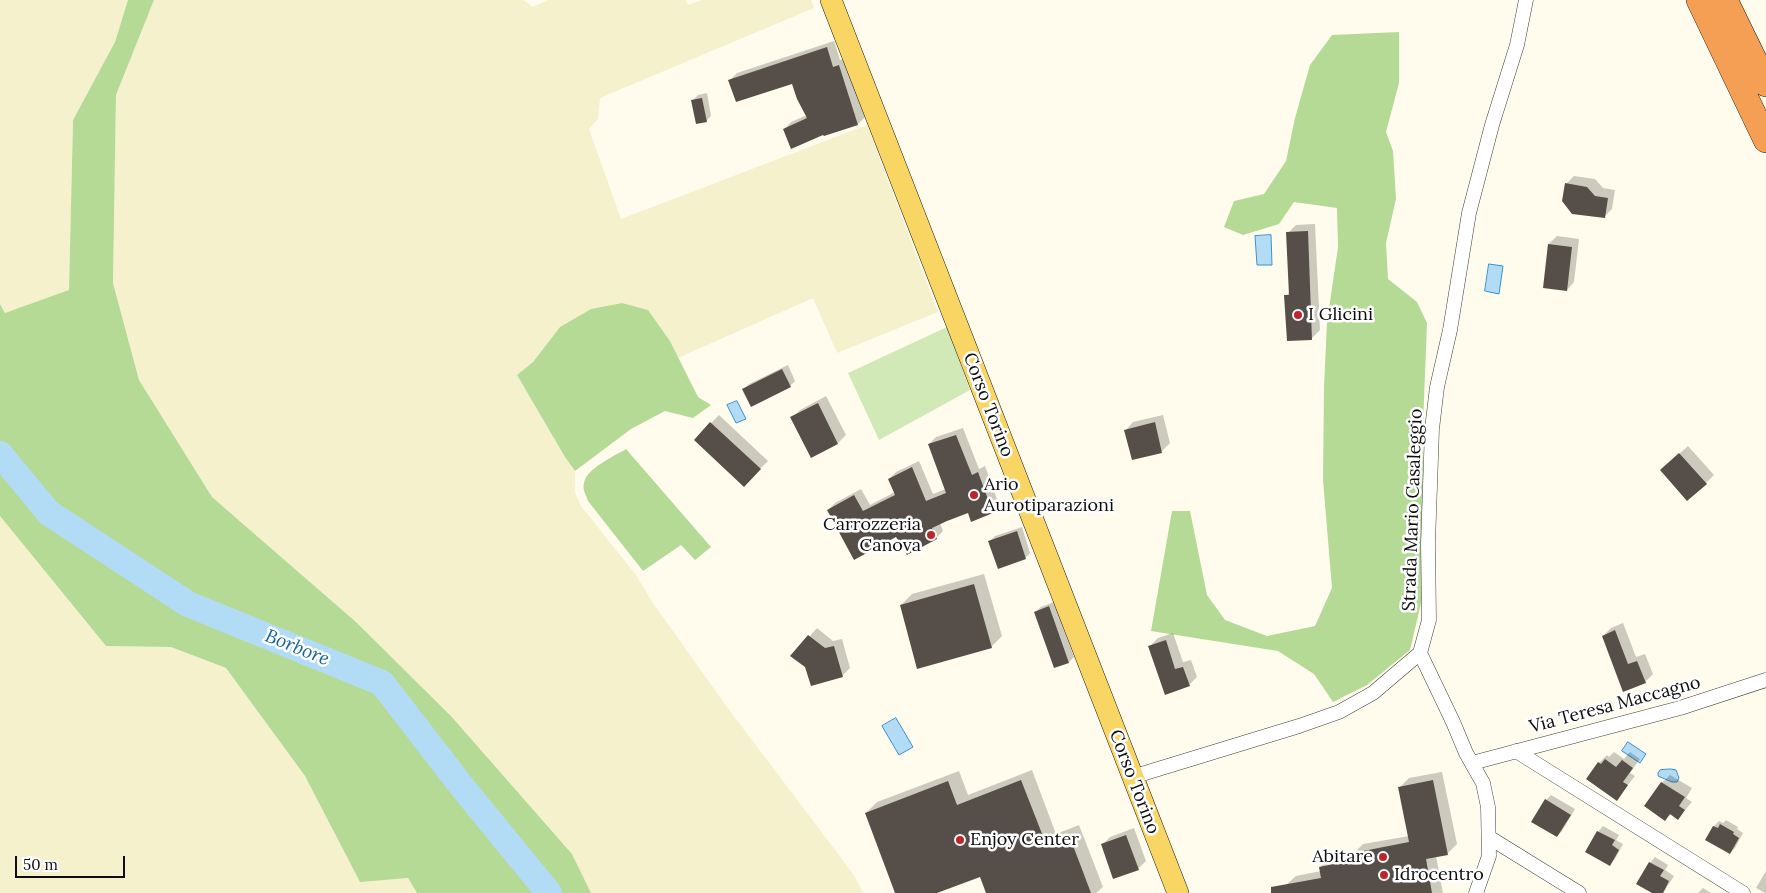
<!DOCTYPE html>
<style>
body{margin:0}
#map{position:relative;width:1766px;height:893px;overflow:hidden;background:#fffced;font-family:Lora,serif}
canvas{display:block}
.scale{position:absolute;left:15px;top:856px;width:110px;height:22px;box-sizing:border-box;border:2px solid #0d0d0d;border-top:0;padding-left:6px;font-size:15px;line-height:18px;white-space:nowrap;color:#0d0d0d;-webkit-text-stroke:4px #fff;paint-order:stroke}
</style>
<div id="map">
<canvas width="1766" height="893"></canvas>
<div class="scale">50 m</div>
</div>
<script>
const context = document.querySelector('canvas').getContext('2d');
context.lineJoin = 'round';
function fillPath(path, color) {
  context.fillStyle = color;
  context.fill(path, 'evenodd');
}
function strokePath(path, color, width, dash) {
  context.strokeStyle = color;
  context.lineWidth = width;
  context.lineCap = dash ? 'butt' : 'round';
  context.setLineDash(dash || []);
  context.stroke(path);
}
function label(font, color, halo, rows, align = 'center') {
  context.font = font + ' Lora,serif';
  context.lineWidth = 5;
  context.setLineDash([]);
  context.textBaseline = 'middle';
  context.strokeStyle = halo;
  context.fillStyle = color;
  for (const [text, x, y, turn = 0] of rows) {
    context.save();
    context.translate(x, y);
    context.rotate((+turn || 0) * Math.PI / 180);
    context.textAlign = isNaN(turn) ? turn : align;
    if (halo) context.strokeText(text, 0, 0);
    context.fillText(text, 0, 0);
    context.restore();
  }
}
fillPath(new Path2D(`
 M 0,0 L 128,0 L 115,42 L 73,120 L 69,291 L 5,313 L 0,304 Z
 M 154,0 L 523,0 L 533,7 L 548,0 L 686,0 L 688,5 L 702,0 L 811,0 L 814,8 L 600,98 L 598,119 L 589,129 L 621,219 L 867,125 L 938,312 L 837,353 L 813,298 L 678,358 L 670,341 L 648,310 L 622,303 L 591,309 L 560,327 L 533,362 L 517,375 L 565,457 L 575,471 L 575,493 L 581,506 L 636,575 L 653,603 L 727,707 L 854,875 L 863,893 L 591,893 L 572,854 L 451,716 L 356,622 L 212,497 L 139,380 L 113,283 L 116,95 Z
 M 0,516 L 106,646 L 171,647 L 226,668 L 305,776 L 360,881 L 408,878 L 417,893 L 0,893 Z`), '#f5f1cd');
fillPath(new Path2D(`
 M 947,327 L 970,390 L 879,440 L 848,373 Z`), '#d1e9b7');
fillPath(new Path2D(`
 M 128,0 L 154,0 L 116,95 L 113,283 L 139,380 L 212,497 L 356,622 L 451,716 L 572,854 L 591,893 L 417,893 L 408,878 L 360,882 L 305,776 L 226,668 L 171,647 L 106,646 L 0,516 L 0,304 L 5,313 L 69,290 L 73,120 L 115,42 Z
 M 1399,32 L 1399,83 L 1386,132 L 1393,151 L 1396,199 L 1386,243 L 1388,279 L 1417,302 L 1427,323 L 1423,425 L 1422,599 L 1410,650 L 1367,685 L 1333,702 L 1314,674 L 1278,651 L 1151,631 L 1172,511 L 1190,511 L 1207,595 L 1225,620 L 1267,636 L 1315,626 L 1332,588 L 1323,480 L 1324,387 L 1327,322 L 1338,247 L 1337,208 L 1294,202 L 1279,224 L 1243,235 L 1224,227 L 1234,201 L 1264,194 L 1286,161 L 1295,118 L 1310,65 L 1332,35 Z
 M 622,303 L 648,310 L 670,341 L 698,397 L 711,405 L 693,418 L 665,411 L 631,429 L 575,471 L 565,457 L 517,375 L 533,362 L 560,327 L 591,309 Z
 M 626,449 L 711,547 L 695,560 L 681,545 L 643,571 L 588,501 C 586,495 582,489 584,483 C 586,469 614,456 626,449 Z`), '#b4da96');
const water = new Path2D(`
 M 1271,235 L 1272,265 L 1257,265 L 1255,236 Z
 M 1489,264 L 1503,266 L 1499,294 L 1485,291 Z
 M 737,401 L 746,419 L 736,423 L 727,405 Z
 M 896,718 L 913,747 L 899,755 L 882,726 Z
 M 1628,742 L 1646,754 L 1640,763 L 1622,751 Z
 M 1671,769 L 1676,770 L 1679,778 L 1677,782 L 1672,782 L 1658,776 L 1658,773 L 1660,770 Z`);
fillPath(water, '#b2dcf6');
strokePath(water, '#3892ce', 1);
fillPath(new Path2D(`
 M 834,41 L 840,60 L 847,58 L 865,117 L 858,124 L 784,130 L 791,122 L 807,115 L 793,82 L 730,80 L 737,73 Z
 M 707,93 L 711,116 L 706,121 L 693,100 L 698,95 Z
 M 1574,176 L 1595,179 L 1603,188 L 1615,190 L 1612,209 L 1604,217 L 1566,184 Z
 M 1315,224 L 1320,330 L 1312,338 L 1286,296 L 1290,291 L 1288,233 L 1296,225 Z
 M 1557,236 L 1579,239 L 1574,282 L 1567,290 L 1549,244 Z
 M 788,365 L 795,381 L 790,386 L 744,389 L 749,384 Z
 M 826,396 L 846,435 L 838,443 L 812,456 L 792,418 L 800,410 Z
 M 719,415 L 768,461 L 744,485 L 695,440 Z
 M 1163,415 L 1170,443 L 1162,451 L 1133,459 L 1126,430 L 1133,422 Z
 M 963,428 L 979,469 L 985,466 L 999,505 L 992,511 L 969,511 L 940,523 L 943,531 L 936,538 L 908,553 L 896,535 L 828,510 L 835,503 L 861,489 L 870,505 L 895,492 L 889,479 L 896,472 L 919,461 L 933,494 L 946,489 L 929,444 L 936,437 Z
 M 1688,446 L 1714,475 L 1706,483 L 1669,463 Z
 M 1022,527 L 1030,553 L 1025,558 L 990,541 L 995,536 Z
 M 984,574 L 1002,636 L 991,647 L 901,605 L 912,594 Z
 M 1054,602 L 1074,657 L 1069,662 L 1055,667 L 1035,612 L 1041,607 Z
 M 1623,623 L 1636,657 L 1645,654 L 1653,674 L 1645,682 L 1624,690 L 1603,636 L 1611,628 Z
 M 817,628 L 833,641 L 842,639 L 850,668 L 842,676 L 792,656 Z
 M 1173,633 L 1183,662 L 1191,660 L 1197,677 L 1189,685 L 1150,646 L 1158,638 Z
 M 1614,752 L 1624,759 L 1630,752 L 1640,759 L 1630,773 L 1635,776 L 1617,799 L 1599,763 L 1607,755 L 1609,757 Z
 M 1032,770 L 1056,834 L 1079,825 L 1103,887 L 1096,893 L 987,893 L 980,875 L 934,893 L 897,893 L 866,813 L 877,802 L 959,771 L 968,795 Z
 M 1442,772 L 1457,844 L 1448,853 L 1436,856 L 1443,893 L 1288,893 L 1286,885 L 1296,876 L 1321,871 L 1320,867 L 1329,858 L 1354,853 L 1363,844 L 1409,836 L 1400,787 L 1409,778 Z
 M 1670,775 L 1692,788 L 1686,798 L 1692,802 L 1678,818 L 1671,814 L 1665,819 L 1662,783 Z
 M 1551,795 L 1575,809 L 1562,831 L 1557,836 L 1546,800 Z
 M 1726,820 L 1738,827 L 1737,829 L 1743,833 L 1735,848 L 1730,853 L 1707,840 L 1714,826 L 1719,821 L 1723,823 Z
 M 1603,826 L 1619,835 L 1616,840 L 1623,844 L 1615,859 L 1610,864 L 1587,852 L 1598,832 Z
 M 1134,828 L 1146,861 L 1138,869 L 1102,845 L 1110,837 Z
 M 1655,857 L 1668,865 L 1665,870 L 1674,876 L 1663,893 L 1654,893 L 1650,863 Z
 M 1766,871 L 1766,893 L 1765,893 L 1756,888 Z
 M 1703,888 L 1711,893 L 1698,893 Z`), '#0003');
strokePath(new Path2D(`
 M 0,454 L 49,513 L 188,604 L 382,683 L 463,788 L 549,893`), '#b2dcf6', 26);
fillPath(new Path2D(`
 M 827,47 L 833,67 L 839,65 L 858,125 L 824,136 L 823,135 L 791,149 L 783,129 L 807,118 L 797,99 L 792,84 L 736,102 L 728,80 Z
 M 702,98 L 707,122 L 696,124 L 691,100 Z
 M 1565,183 L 1587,187 L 1595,196 L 1608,198 L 1605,218 L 1572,214 L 1562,201 Z
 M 1308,231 L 1312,340 L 1287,341 L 1284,295 L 1289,295 L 1286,232 Z
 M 1548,244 L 1572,247 L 1567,291 L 1543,288 Z
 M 782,369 L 791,387 L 751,407 L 742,389 Z
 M 818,403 L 838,444 L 811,458 L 790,417 Z
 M 710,422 L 761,469 L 744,487 L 694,440 Z
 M 1155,422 L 1162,453 L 1132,460 L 1124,430 Z
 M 956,435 L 972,475 L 978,472 L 993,513 L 971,522 L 968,513 L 947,521 L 932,528 L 937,539 L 907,555 L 896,537 L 854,560 L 827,510 L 854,495 L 863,511 L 895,495 L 888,479 L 912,467 L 926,501 L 946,493 L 928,444 Z
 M 1679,453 L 1707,484 L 1687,501 L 1660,470 Z
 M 1017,531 L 1026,559 L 998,569 L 988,541 Z
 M 974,584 L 992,648 L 917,669 L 900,605 Z
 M 1049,606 L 1069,663 L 1054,668 L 1034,612 Z
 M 1615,630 L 1628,664 L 1637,661 L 1646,683 L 1623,692 L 1602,636 Z
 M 808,635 L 825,648 L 834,646 L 843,677 L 811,686 L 805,667 L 790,656 Z
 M 1166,640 L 1175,669 L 1183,667 L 1190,686 L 1165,695 L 1148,646 Z
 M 1605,759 L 1616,767 L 1622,760 L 1633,768 L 1623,782 L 1628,785 L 1617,801 L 1586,779 L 1598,762 L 1601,764 Z
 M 1021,780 L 1046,844 L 1069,835 L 1091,893 L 986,893 L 980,877 L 937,893 L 895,893 L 865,813 L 948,781 L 957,805 Z
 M 1433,780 L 1448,855 L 1426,859 L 1432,893 L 1271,893 L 1271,887 L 1321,878 L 1319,867 L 1354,860 L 1353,853 L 1409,842 L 1398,787 Z
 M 1661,782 L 1685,797 L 1679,806 L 1685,810 L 1678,820 L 1670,814 L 1665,821 L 1644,806 Z
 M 1545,799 L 1571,815 L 1557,837 L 1531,822 Z
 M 1720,824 L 1734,832 L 1733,834 L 1739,838 L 1730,854 L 1705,840 L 1713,826 L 1718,828 Z
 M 1597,831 L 1615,840 L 1612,845 L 1619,850 L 1610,866 L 1585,852 Z
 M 1126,835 L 1139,870 L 1113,879 L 1101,844 Z
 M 1649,862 L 1664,870 L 1660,876 L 1669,881 L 1663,893 L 1652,893 L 1636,884 Z`), '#564e49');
const street = new Path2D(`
 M 1420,653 L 1453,722 L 1466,753 L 1483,783 L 1488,807 L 1489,856 L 1476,893
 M 1516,751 L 1743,893
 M 1472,763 L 1680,708 L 1766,680
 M 1132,777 L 1299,726 L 1339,712 L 1373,693 L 1420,653 L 1429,620 L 1428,543 L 1432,429 L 1437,387 L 1450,330 L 1469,213 L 1492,125 L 1517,45 L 1526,0
 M 1490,838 L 1579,893`);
const primary = new Path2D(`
 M 831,0 L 1178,893`);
const highway = new Path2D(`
 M 1699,0 L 1766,140
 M 1725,0 L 1766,84`);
strokePath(street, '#404040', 15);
strokePath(primary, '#1e1e1e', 22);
strokePath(highway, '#1e1e1e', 26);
strokePath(street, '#fff', 14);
strokePath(primary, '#f9d563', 21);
strokePath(highway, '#f59f55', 25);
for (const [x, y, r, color] of [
 [1298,315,5,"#be252b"],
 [974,495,5,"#be252b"],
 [931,535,5,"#be252b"],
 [960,840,5,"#be252b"],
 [1383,857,5,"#be252b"],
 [1384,875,5,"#be252b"]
]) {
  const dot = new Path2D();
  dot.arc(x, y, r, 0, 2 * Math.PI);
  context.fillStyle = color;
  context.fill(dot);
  strokePath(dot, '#fff', 2);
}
label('18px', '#0d0d0d', '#fff', [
 ["I Glicini",1308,315],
 ["Ario",984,485],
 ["Aurotiparazioni",984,506],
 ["Carrozzeria",921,525,"right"],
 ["Canova",921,546,"right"],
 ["Enjoy Center",970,840],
 ["Abitare",1373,857,"right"],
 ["Idrocentro",1394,875]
], 'left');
label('18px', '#0d0d0d', '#fff', [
 ["Corso Torino",988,405,69],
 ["Strada Mario Casaleggio",1413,510,-88],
 ["Via Teresa Maccagno",1615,705,-15],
 ["Corso Torino",1134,782,69]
]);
label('italic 19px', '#16639f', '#fff', [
 ["Borbore",297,648,22]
]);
</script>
